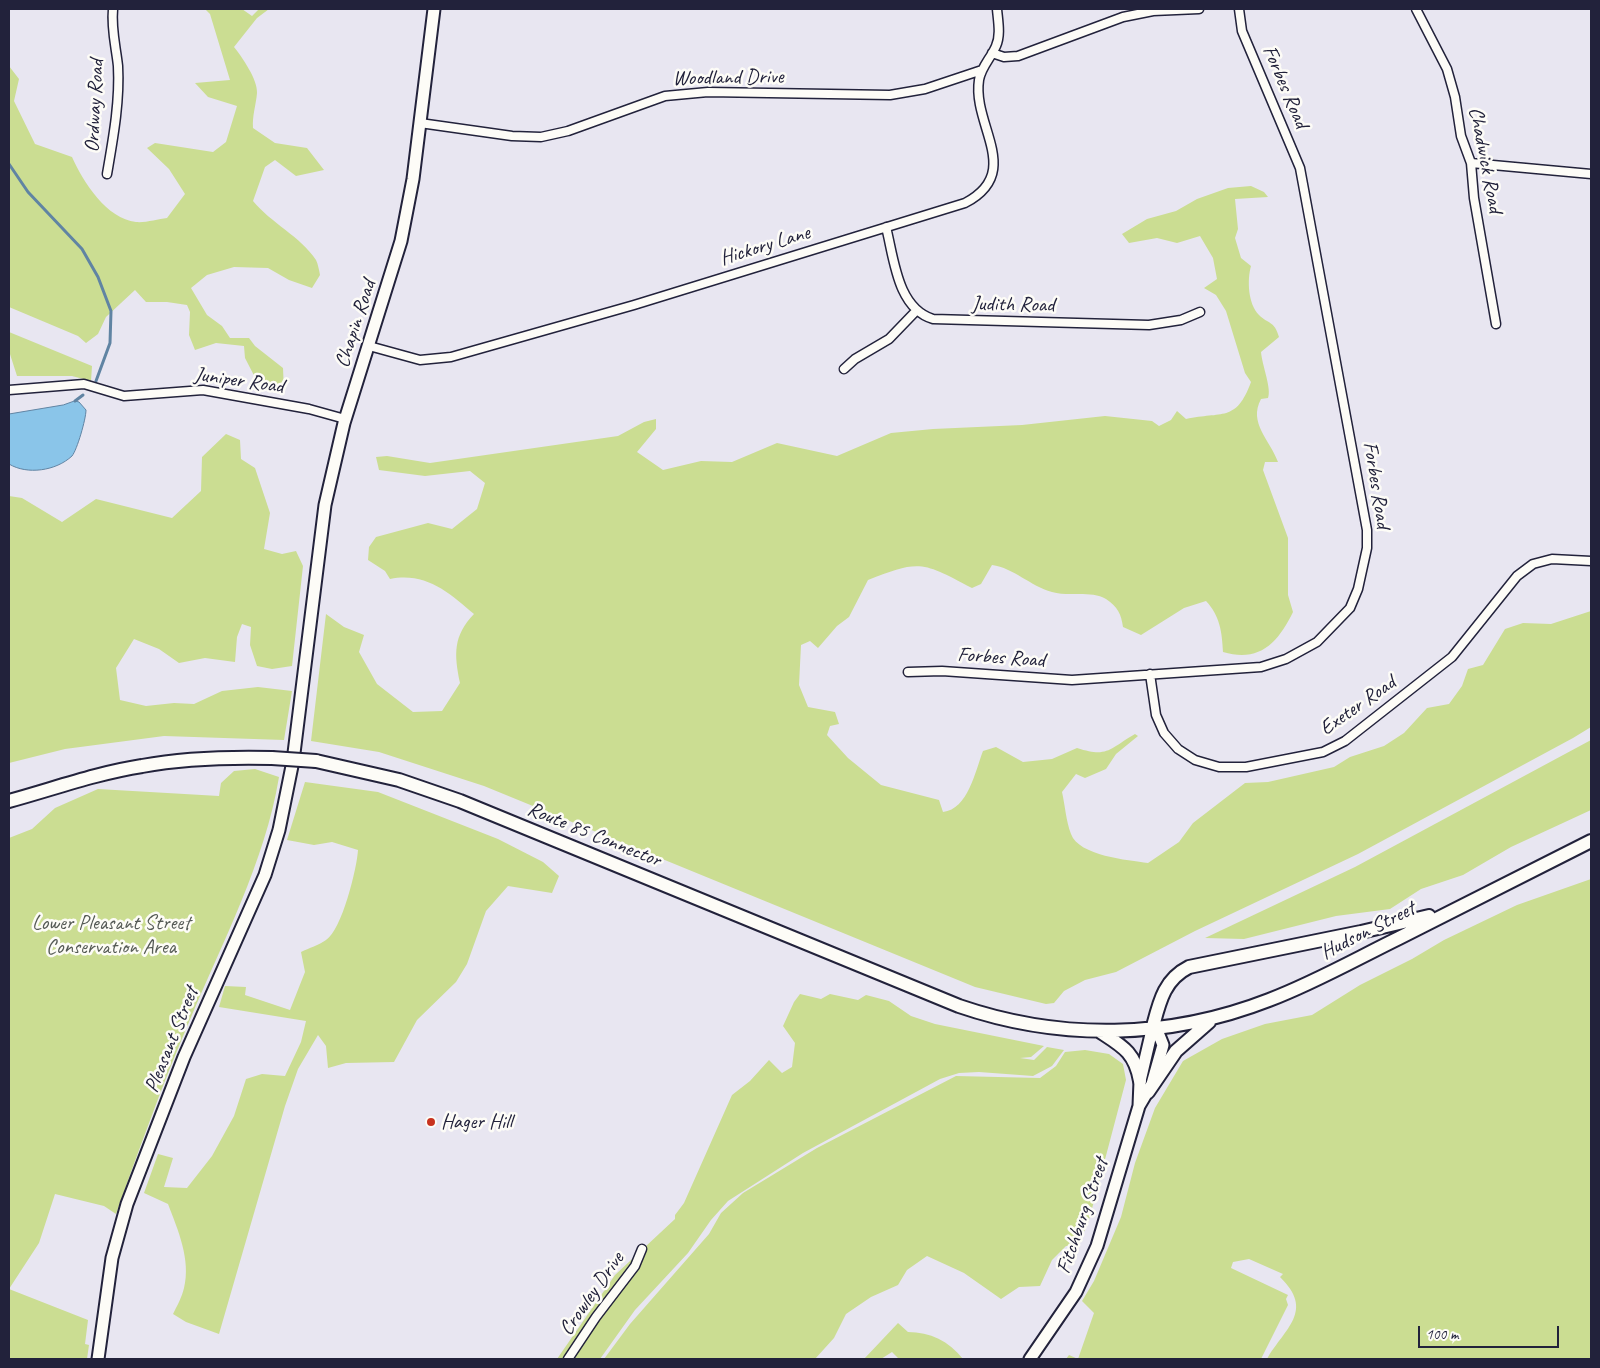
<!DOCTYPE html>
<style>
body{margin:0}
#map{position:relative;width:1600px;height:1368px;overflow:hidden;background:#e8e6f1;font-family:Caveat,sans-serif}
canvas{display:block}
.frame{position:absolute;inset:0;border:10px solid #22223b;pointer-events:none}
.scale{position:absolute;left:1418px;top:1326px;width:141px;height:22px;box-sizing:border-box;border:2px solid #22223b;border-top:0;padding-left:6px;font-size:15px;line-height:18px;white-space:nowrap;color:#22223b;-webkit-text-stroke:4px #fdfcf7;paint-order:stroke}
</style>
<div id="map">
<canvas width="1600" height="1368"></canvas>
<div class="frame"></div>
<div class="scale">100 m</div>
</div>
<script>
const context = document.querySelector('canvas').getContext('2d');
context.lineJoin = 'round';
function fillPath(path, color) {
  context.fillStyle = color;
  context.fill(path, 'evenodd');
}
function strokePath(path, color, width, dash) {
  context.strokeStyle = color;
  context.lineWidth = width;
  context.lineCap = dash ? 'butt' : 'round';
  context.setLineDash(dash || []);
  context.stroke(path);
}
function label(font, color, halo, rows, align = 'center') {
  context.font = font + ' Caveat,sans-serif';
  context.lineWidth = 5;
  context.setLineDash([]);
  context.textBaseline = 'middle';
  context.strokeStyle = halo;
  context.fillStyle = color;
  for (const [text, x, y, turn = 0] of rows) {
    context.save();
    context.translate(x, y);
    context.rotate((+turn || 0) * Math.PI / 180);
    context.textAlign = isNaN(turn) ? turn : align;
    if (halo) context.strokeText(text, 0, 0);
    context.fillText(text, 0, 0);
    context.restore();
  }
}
fillPath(new Path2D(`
 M 205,9 L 242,9 L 252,16 L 259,9 L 269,9 L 257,18 L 234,47 C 242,57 258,80 257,93 C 256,105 252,116 253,128 L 275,143 L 307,148 L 324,170 L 296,176 L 275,160 L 265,167 L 253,201 C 271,223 300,236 316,260 C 318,264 319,270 320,275 L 312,288 L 289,280 L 268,268 L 234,267 L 207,275 L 191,288 L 207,315 L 222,326 L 230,338 L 249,338 L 255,346 L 283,368 L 284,391 L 261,389 L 245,358 L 244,346 L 216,343 L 195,350 L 189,335 L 190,312 L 187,305 L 167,302 L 146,302 L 135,290 L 106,317 L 98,334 L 86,343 L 78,336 L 9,307 L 9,66 L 19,79 L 14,101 L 35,144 L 72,157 C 83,182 107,219 136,222 C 145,223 158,219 167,218 L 185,194 L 169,169 L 147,148 L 155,143 L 213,152 L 226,142 L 237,106 L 208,97 L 195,83 L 230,80 L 210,14 Z
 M 1251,186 L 1264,192 L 1268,197 L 1235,199 L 1238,229 L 1235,238 L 1241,258 L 1251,266 C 1247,280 1248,304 1259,315 C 1269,325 1274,320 1279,337 L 1261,352 C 1262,365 1272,389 1268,398 L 1261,399 C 1248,423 1270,440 1278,462 L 1265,462 L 1263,470 L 1288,538 L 1288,595 L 1293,612 C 1278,643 1259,663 1223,652 C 1222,632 1220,616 1206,601 L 1184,608 L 1141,635 L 1123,627 C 1121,614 1118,607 1106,599 C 1091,590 1068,597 1052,592 C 1030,586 1014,568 992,565 L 981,584 L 972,588 C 923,562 920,559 868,580 L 849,617 L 837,626 L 818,648 L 810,641 L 801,645 L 799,685 L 808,707 L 835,712 L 839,724 L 830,726 L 827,735 L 848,758 L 881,785 L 939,800 L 943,812 C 968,809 975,772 983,751 L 996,747 L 1023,762 L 1052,759 L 1077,748 C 1108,758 1109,749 1135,734 L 1138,736 L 1116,754 L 1106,769 L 1085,778 L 1076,774 L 1062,792 C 1065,805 1066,821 1071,834 C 1079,856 1128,860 1148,863 L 1179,842 L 1193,823 L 1245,783 L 1268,782 L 1334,767 L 1350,757 L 1384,746 L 1404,733 L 1427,708 L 1449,704 L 1462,686 L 1468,669 L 1483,665 L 1505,629 L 1523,623 L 1551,624 L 1591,611 L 1591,727 L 1573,738 L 1358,854 L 1195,931 L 1116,972 L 1085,980 L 1064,991 L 1054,1003 L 1046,1004 L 975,987 L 484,786 L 379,752 L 311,741 L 326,614 L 344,627 L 364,635 L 359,652 L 377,684 L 413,712 L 442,711 L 460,683 C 454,654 453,636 474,614 C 448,592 426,572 390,579 L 385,571 L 368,560 L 369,547 L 376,537 L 428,523 L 452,529 L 477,509 L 485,483 L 470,471 L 425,476 L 379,470 L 376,457 L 387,456 L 430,463 L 618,436 L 644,422 L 656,419 L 656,429 L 637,452 L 663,470 L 701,461 L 732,462 L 777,443 L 837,456 L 891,433 L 933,429 L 1022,425 L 1105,416 L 1152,421 L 1159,426 L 1171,420 L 1177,411 L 1186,419 C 1222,411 1236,423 1251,382 L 1245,373 L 1226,311 L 1216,295 L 1204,288 L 1217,279 L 1213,258 L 1200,236 L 1177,243 L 1157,238 L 1129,243 L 1122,234 L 1147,219 L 1176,211 L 1197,199 L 1228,188 Z
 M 9,332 L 92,366 L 91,381 L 72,376 L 17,376 L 9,351 Z
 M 226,434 L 240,440 L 241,459 L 255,468 L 270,513 L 264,549 L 282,554 L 296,551 L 303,566 L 292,666 L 272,669 L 257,666 L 250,645 L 251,627 L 242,624 L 237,637 L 235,662 L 205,658 L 179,663 L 159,649 L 134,639 L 116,668 L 120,700 L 146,706 L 174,703 L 194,704 L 222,691 L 258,687 L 292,691 L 284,740 L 164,736 L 65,749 L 9,763 L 9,496 L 22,498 L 62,522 L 96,499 L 172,518 L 201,491 L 202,457 Z
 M 1591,740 L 1591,810 L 1511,847 L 1463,875 L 1421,889 L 1390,909 L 1336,916 L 1244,939 L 1205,938 L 1355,867 Z
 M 255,769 L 279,777 C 265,862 222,943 189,1022 C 162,1085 139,1150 116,1214 L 104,1206 L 55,1194 L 39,1243 L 9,1289 L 88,1320 L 85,1344 L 89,1345 L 87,1359 L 9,1359 L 9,838 L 32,829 L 55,808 L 98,789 L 219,796 L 221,783 L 234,771 Z
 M 305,782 L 378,792 L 498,839 L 543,862 L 559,876 L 552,893 L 508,886 L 486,911 L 467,964 L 456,982 L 417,1020 L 394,1062 L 346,1063 L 328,1068 L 326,1046 L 318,1035 L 298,1069 L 285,1106 L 219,1334 L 186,1322 L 173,1314 C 177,1306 182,1297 184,1288 C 191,1260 178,1230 168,1204 L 144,1193 L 158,1154 L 173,1158 L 164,1187 L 187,1188 L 212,1156 L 234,1116 L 246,1079 L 262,1074 L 285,1076 L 301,1042 L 306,1021 L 219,1007 L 225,986 L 246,987 L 245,995 L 290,1010 L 305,972 L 301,952 C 309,948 319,945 326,940 C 342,930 357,868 358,850 L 332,842 L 314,845 L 287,840 Z
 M 1591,879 L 1591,1359 L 1267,1359 C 1285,1328 1315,1311 1280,1277 L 1283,1274 L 1249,1259 L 1233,1262 L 1231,1268 L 1288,1295 L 1286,1299 L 1288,1305 L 1261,1359 L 1066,1359 L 1069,1355 L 1078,1359 L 1094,1313 L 1082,1301 L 1094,1281 L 1121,1217 L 1135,1163 L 1155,1108 L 1183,1061 L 1222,1039 L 1265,1024 L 1312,1015 L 1360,985 L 1412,959 L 1444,940 L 1517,905 Z
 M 800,994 L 821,999 L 830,994 L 858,1000 L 866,995 L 889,1001 L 911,1016 L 935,1024 L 1044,1046 L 1031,1057 L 1020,1058 L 1034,1060 L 1047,1047 L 1064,1050 L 1052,1066 L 1033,1076 L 979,1072 L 959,1073 L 940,1079 L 803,1153 L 728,1201 L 711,1220 L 688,1253 L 635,1310 L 600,1359 L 557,1359 L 615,1275 L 675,1219 L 675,1215 L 684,1203 L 732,1095 L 750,1081 L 769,1060 L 782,1073 L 792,1067 L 795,1043 L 783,1026 L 794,1002 Z
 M 1085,1050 L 1109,1054 L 1123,1064 L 1126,1080 L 1089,1220 L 1078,1246 L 1066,1246 L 1052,1260 L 1040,1286 L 1019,1287 L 1001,1299 L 964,1273 L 927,1256 L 907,1270 L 898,1285 L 871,1297 L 846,1314 L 834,1338 L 815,1359 L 604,1359 L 630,1324 L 709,1234 L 721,1213 L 743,1193 L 817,1148 L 956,1076 L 1040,1078 L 1056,1066 L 1065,1052 Z
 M 898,1323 L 908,1332 C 930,1332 949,1341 963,1359 L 899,1359 L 892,1352 L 881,1359 L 864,1359 Z`), '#cbdd92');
const water = new Path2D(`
 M 75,401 L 79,402 L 86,410 C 86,419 77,450 72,456 C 56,471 27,475 9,464 L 9,414 L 63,405 Z`);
fillPath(water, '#8ac5e9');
strokePath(water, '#6084a3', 1);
strokePath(new Path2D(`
 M 9,164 L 28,192 L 82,249 L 98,277 L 111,311 L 110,343 L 96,381
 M 75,401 L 83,395`), '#6084a3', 3);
const street = new Path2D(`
 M 1416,9 L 1447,69 L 1455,97 L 1461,136 L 1471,163 L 1474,198 L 1496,324
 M 992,53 L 1004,57 L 1018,56 L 1123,17 L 1153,11 L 1199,9
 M 420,123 L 512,136 L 541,137 L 568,131 L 665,96 L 708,92 L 890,95 L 925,89 L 982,70
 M 1471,163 L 1591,174
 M 107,174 C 113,139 120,102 118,66 C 116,47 111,29 113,9
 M 886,227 C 894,258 897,308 933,319 L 1149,325 L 1181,320 L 1200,312
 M 369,346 L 420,360 L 451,357 L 634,305 L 965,203 C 1024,172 972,126 979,80 C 981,67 991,58 996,46 C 1001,35 998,21 997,9
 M 844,369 L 855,359 L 889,339 L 916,311
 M 9,390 L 84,384 L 124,396 L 203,390 L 309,409 L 345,419
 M 908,672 L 942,671 L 1072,680 L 1261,667 L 1286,659 L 1317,642 L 1350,608 L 1358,589 L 1367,548 L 1367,530 L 1300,168 L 1242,31 L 1239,9
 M 1150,674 L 1156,715 L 1164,733 L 1178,749 L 1195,760 L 1219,767 L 1246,767 L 1323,752 L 1345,741 L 1452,657 L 1517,576 L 1533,564 L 1552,559 L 1591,561
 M 568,1359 L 596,1317 L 635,1266 L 642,1249`);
const secondary = new Path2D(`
 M 98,1359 L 112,1258 L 127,1204 L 184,1057 L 265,875 L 279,830 L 293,761 L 325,505 L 344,423 L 401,241 L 413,179 L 434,9
 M 1030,1359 L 1076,1292 L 1097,1246 L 1139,1106 L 1152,1084 L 1163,1045 L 1159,1035 L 1152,1030 L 1140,1081 L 1139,1106`);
const primary = new Path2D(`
 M 316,761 L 399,780 L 460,801 L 959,1006 C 1061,1041 1169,1039 1269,1000 C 1314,983 1356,959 1399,938 C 1463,905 1527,873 1591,841
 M 9,801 C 53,789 97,773 142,766 C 185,758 229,757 272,758
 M 1152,1030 C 1159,1004 1163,980 1189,967 L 1361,932 L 1429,916
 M 1099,1031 C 1122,1046 1135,1052 1140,1081
 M 1148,1092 L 1176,1051 L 1209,1022`);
strokePath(street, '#22223b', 11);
strokePath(secondary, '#22223b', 15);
strokePath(primary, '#22223b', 16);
strokePath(street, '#fdfcf7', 8);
strokePath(secondary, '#fdfcf7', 11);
strokePath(primary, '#fdfcf7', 12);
const primaryBridge = new Path2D(`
 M 272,758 L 316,761`);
strokePath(primaryBridge, '#22223b', 16, []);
strokePath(primaryBridge, '#fdfcf7', 12);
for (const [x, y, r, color] of [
 [431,1122,5,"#c8321e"]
]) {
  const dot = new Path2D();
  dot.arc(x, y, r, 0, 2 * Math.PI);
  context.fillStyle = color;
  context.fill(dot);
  strokePath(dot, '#fdfcf7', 2);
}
label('21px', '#22223b', '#fdfcf7', [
 ["Woodland Drive",728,78,-1],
 ["Forbes Road",1285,87,67],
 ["Ordway Road",95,106,-87],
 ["Chadwick Road",1485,160,79],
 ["Hickory Lane",765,246,-17],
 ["Judith Road",1013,305,1],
 ["Chapin Road",356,324,-72],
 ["Juniper Road",239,381,8],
 ["Forbes Road",1376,485,81],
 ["Forbes Road",1001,658,4],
 ["Exeter Road",1358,706,-35],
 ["Route 85 Connector",594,835,22],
 ["Hudson Street",1368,931,-27],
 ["Pleasant Street",172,1040,-68],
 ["Fitchburg Street",1083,1216,-71],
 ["Crowley Drive",592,1294,-55]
]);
label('21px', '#555a55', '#fdfcf7', [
 ["Lower Pleasant Street",111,923],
 ["Conservation Area",111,947]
]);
label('21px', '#22223b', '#fdfcf7', [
 ["Hager Hill",441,1122]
], 'left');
</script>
